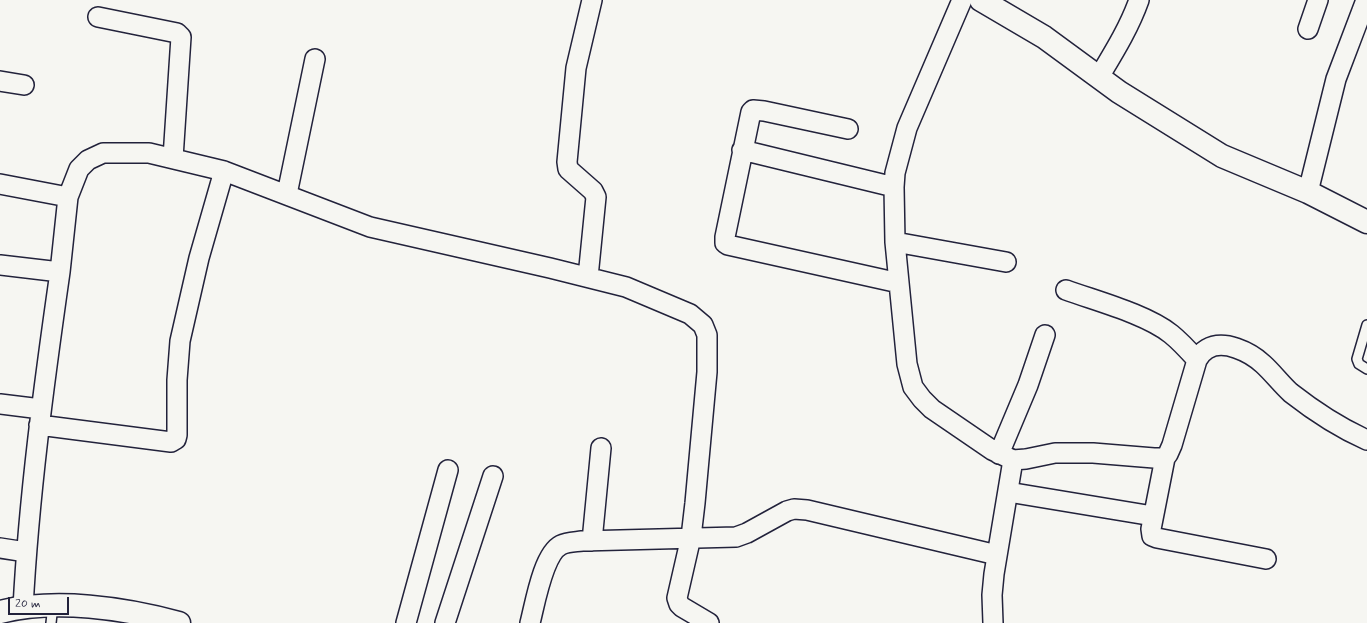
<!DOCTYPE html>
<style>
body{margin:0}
#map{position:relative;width:1367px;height:623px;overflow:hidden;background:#f6f6f2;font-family:Mynerve,sans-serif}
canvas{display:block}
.scale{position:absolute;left:8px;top:597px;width:61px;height:18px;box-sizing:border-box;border:2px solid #22223b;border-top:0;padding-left:5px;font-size:12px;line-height:14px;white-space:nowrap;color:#22223b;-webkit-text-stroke:3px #f6f6f2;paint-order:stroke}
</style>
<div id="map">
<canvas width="1367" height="623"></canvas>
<div class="scale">20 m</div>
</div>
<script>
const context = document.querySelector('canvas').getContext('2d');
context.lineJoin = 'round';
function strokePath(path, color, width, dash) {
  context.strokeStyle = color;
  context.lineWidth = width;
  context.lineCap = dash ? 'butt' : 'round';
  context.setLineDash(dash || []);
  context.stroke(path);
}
const service = new Path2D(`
 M 1367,325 L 1357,359 L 1359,364 L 1367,369
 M 51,623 L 53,605`);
const minor = new Path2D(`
 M 962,0 L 907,128 L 895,173 L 894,187 L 895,242 L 907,364 L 913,387 L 922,399 L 932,409 L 992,450 L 1013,460 L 1026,459 L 1055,453 L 1093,453 L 1154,458 L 1165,458 L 1168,454 L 1172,445 L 1197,360 C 1199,356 1202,352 1207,349 C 1224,339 1250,352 1263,364 C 1273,373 1281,384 1291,393 C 1314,411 1340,428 1367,440
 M 98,17 L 177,33 L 181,37 L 173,158
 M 1308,29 L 1318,0
 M 1099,77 C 1114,52 1129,28 1139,0
 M 0,81 L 24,85
 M 848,129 L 764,111 L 753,110 L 751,112 L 725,237 L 725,243 L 728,245 L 899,283
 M 742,150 L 894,187
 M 0,184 L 68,197
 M 1308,192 L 1336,79 L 1366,0
 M 287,194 L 315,59
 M 895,242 L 1006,262
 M 0,265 L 60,272 L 68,197 L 79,169 L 88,160 L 103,153 L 149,153 L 224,171 L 370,227 L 550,268 L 626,287 L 690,314 L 703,325 L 707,335 L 707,372 L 695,503 L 691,537 L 677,598 L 679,604 L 682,607 L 709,623
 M 588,277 L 596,197 L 593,191 L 568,169 L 567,162 L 576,68 L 592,0
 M 1066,290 C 1096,301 1146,314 1171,334 C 1181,342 1189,351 1197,360
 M 0,404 L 41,409
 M 39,425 L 171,442 L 176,439 L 177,435 L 177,380 L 180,341 L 199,258 L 224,171
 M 999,454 L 1028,385 L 1045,335
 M 1165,458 L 1151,529 L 1152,536 L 1157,538 L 1266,559
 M 1008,492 L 1153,516
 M 592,541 L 601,448
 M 0,548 L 26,552
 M 23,608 C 29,495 44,384 60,272
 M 406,623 L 448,470
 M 445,623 L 493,476
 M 530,623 C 535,604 543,554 561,545 C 567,542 575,542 582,541 L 736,537 L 747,533 L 787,511 L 794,509 L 807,510 L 997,555
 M 993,623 L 992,595 L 994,574 L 1013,460`);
const tertiary = new Path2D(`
 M 981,0 L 1044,37 L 1119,92 L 1222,156 L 1308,192 L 1367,222
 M 0,612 C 55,598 124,608 179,623`);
strokePath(service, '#22223b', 12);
strokePath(minor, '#22223b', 22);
strokePath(tertiary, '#22223b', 25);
strokePath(service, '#f6f6f2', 9);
strokePath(minor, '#f6f6f2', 19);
strokePath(tertiary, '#f6f6f2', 22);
</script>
